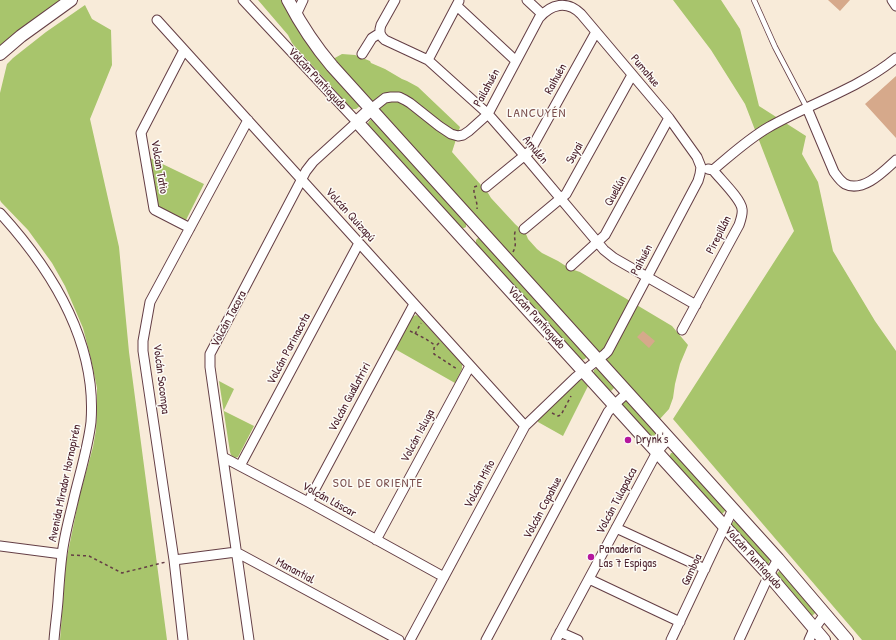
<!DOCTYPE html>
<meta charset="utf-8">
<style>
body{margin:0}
canvas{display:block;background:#f8ebd9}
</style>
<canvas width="896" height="640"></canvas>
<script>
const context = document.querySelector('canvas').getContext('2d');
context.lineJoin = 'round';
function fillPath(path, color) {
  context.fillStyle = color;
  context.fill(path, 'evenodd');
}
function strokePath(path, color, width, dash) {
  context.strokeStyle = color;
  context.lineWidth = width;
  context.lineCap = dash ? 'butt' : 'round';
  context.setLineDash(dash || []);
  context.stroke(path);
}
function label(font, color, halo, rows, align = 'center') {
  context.font = font + ' "Patrick Hand",sans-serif';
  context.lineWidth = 3;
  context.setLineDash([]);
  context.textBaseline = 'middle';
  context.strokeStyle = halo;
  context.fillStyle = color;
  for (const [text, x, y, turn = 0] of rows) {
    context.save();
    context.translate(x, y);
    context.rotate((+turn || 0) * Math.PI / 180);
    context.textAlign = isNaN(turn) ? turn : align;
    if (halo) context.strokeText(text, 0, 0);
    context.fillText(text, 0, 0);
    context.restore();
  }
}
fillPath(new Path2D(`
 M 0,0 L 62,0 L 0,48 Z
 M 258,0 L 282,0 L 359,104 L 360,106 L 356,109 L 352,109 L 298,50 L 292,43 L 288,35 Z
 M 673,0 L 721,0 L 740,29 L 759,106 L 806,136 L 802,154 L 818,182 L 833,251 L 875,321 L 896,351 L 896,640 L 862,640 L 673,419 L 794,231 L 745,104 L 711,50 Z
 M 85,5 L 92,19 L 111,30 L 112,65 L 90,119 L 119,247 L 129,352 L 167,640 L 60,640 L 66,562 L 79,498 L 85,476 L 93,447 L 96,430 L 97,408 L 97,388 L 91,359 L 83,328 L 65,286 L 52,263 L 28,230 L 1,202 L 0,200 L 0,93 L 7,64 L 13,58 L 46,32 Z
 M 342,54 L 355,55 L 370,61 L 371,63 L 385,69 L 402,79 L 407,81 L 418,87 L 460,127 L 452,152 L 488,193 L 491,198 L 515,224 L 526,234 L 528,239 L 537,249 L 542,253 L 558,261 L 572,270 L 574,270 L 580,272 L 625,298 L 672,326 L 688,345 L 680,364 L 675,384 L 673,398 L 669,409 L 659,420 L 333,59 Z
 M 370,120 L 373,120 L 466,222 L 466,227 L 464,228 L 461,228 L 368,126 L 368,123 Z
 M 150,158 L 204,184 L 185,222 L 158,208 Z
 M 478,238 L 481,238 L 587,356 L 585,359 L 582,360 L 581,359 L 476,244 L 476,240 Z
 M 416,315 L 418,316 L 462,364 L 462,369 L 455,383 L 395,349 L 412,317 Z
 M 597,368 L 599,369 L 614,386 L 614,388 L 611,391 L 609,390 L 593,374 L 594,370 Z
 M 581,379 L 588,386 L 563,436 L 538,422 L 538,419 Z
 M 219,381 L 234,389 L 224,410 L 224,411 L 254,426 L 238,457 L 235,458 L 231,455 L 230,452 Z
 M 626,399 L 656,433 L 654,437 L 650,438 L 621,406 L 621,402 Z
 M 671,453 L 675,453 L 726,509 L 725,511 L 722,514 L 718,513 L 669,457 Z
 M 734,521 L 738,522 L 769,558 L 770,560 L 769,563 L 767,565 L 731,525 Z
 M 780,571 L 782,572 L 815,610 L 815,613 L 812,616 L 810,616 L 776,576 L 778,572 Z`), '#a8c56c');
fillPath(new Path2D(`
 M 828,0 L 850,0 L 840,11 Z
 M 896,76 L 896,138 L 865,104 Z
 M 643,331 L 655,341 L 649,348 L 637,337 Z`), '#d6a98b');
const lane = new Path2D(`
 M 754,0 L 775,47 L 807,108`);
const street = new Path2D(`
 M 243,0 L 357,122 L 313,162 L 306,171 L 210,354 L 210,367 L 249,640
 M 527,0 L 542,14
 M 892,0 L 896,6
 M 457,6 L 516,61
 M 296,15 L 303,0
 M 157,20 L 525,426
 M 380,33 L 382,37 L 385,40 L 428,60 L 488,114 L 524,155 L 604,250 L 614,258 L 696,305
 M 380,33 L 380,29 L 381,25 L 395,0
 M 184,50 L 141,133 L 154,209 L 155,210 L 190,228
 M 362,54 L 372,38 L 380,33
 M 428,60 L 459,1
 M 807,108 L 834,172 C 837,176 840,181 845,184 C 863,193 884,171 896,160
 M 371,109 L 385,98 L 391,97 L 399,97 L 405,100 L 410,103 L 439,126 L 451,134 L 458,136 L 463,135 L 469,131 L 488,114 L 539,18 C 551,4 567,0 581,14 L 669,118 L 697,157 L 701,167 L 700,174 L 698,181 L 608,351 L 605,354 L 576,377 L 525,426 L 410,640
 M 713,170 C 731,155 748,139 769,127 C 811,103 858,89 896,58
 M 486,187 L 530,151 L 596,32
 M 0,213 C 51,269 97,342 91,422 C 88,448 79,476 73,502 C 69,519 64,537 62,555 C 60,570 59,586 58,601 C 57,614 55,627 54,640
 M 524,229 L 566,194 L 632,75
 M 571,266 L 605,235 L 669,118
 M 682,330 L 739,225 C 741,219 743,214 742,209 C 741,199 720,179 713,170 L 708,169
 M 223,457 L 308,502 L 444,577
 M 240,466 L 359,243
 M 308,502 L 414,304
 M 616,528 L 705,569
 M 376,540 L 470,366
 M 0,546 L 62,554
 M 174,560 L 236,552 L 399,640
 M 589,579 L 680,622
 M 560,632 L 578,640
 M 183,640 L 174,560 L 143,351 L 143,341 L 150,302 L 248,120
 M 486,640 L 608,412 L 614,405 L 628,392
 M 556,640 L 650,465 L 657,452 L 669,438
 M 671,640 L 733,509
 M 739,640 L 769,575 L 778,559
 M 809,640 L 814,629 L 825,614`);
const secondary = new Path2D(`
 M 288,0 C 300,23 315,46 332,66 L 778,559 L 847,640
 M 0,54 L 21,36 L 71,0
 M 371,109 L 357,122 L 725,527 L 769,575 L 824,640`);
strokePath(lane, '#643e45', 6);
strokePath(street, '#643e45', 11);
strokePath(secondary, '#643e45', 14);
strokePath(new Path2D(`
 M 477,186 L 474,187 C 473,195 478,202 477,209
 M 513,252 C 518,242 513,240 515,232 L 516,232
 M 410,331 L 426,339 L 436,346
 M 415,334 L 421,323
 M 439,343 L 434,348 L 434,354 L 457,369
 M 552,413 L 558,416 L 561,415 L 571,396
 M 71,555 L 89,556 L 122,573 L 166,562`), '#643e45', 1.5, [3, 3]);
strokePath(lane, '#fff', 4.5);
strokePath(street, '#fff', 9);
strokePath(secondary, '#fff', 12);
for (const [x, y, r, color] of [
 [628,440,4,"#b5179e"],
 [591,557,4,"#b5179e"]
]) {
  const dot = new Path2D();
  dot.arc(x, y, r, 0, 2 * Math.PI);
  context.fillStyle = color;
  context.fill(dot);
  strokePath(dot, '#fdfcf7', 1.5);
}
label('12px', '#4a1f2b', '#fdfcf7', [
 ["Pumahue",645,71,50],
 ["Volcán Puntiagudo",317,79,47],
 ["Raihuén",556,79,-61],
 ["Pailahuén",487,88,-61],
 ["Amulén",535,150,50],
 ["Suyai",575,153,-61],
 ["Volcán Tatio",159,167,80],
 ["Quellún",616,191,-61],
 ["Volcán Quizapú",350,215,48],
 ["Pirepillán",719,235,-63],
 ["Paihuén",642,260,-62],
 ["Volcán Puntiagudo",536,318,48],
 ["Volcán Tacora",229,319,-62],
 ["Volcán Parinacota",289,349,-62],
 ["Volcán Socompa",161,379,83],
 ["Volcán Guallatriri",350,397,-62],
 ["Volcán Isluga",418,436,-62],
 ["Avenida Mirador Hornopirén",65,483,-78],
 ["Volcán Miño",480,484,-62],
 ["Volcán Láscar",329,500,29],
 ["Volcán Tulapalca",617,501,-62],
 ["Volcán Copahue",543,508,-62],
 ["Volcán Puntiagudo",753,558,48],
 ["Gamboa",692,570,-65],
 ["Manantial",295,571,28]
]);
label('12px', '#4a1f2b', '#fdfcf7', [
 ["Drynk's",636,440],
 ["Panadería",599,550],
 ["Las 7 Espigas",599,564]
], 'left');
context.letterSpacing = '1px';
label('13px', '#7b4f4d', '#fdfcf7', [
 ["LANCUYÉN",537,114],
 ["SOL DE ORIENTE",378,484]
]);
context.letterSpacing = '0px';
</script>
